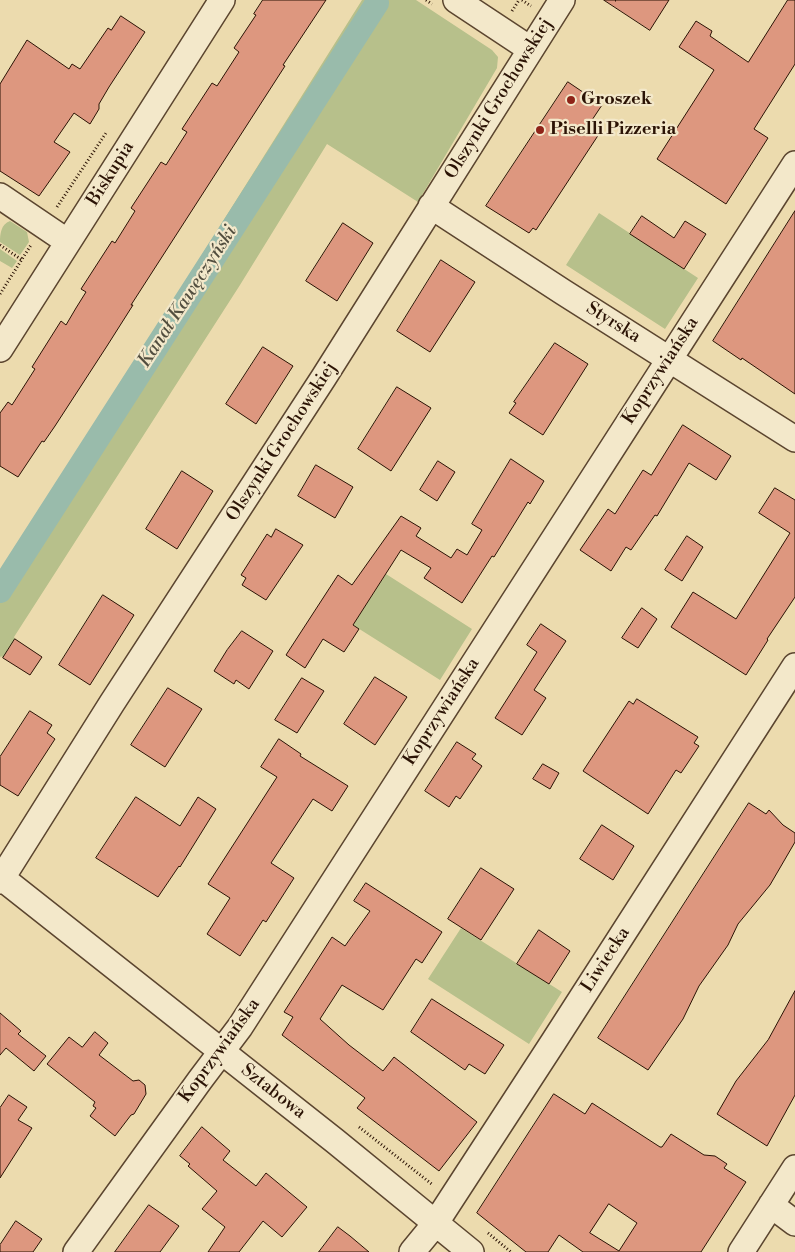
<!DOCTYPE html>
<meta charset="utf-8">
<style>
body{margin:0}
canvas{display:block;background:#ecdbae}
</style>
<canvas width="795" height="1252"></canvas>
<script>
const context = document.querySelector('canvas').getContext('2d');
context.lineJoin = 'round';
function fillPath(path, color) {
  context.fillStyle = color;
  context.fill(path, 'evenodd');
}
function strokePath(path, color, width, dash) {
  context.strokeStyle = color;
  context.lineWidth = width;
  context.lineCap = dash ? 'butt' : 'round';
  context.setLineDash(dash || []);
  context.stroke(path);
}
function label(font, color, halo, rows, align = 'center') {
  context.font = font + ' "Libre Bodoni",serif';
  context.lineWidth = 4.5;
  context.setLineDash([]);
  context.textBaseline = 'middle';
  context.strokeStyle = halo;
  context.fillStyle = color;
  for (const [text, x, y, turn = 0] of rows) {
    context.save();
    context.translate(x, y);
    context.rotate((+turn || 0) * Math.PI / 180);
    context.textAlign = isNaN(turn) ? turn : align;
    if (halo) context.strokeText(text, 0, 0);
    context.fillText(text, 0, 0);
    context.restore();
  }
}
fillPath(new Path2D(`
 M 362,0 L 416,0 L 492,50 L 498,57 L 497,68 L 418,202 L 327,144 L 240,285 L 14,637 L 15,639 L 3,658 L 1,656 L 0,658 L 0,576 Z
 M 599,213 L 698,278 L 665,329 L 566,265 Z
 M 10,221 L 27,232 L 29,242 L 20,255 L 0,242 C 0,234 1,224 10,221 Z
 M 0,249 L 17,261 L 12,268 L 0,261 Z
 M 386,574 L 472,629 L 440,680 L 353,625 Z
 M 461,928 L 562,992 L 529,1044 L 428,979 Z`), '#b7c08b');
strokePath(new Path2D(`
 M 0,591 L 377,3`), '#99bbab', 24);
const building = new Path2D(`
 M 263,0 L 326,0 L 283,65 L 285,66 L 131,305 L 133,305 L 107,346 L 55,426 L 44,442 L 42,441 L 18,477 L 0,466 L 0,413 L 8,402 L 12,405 L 35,369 L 32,367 L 61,321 L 66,325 L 76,308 L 86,292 L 81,289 L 112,241 L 115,243 L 135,211 L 131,208 L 161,162 L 166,165 L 187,132 L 182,129 L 212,83 L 217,86 L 239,52 L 234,48 L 256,15 L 254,14 Z
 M 604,0 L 669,0 L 650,30 Z
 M 788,0 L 795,0 L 795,64 L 754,129 L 768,138 L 726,204 L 657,159 L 714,70 L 679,47 L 696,21 L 712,31 L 710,36 L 748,62 Z
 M 121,16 L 145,32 L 109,87 L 99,104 L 99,109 L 90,124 L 74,113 L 54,142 L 70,152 L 39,196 L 0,171 L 0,84 L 27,40 L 69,69 L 72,64 L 80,69 L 108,28 L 111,30 Z
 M 568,82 L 602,105 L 588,126 L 599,134 L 536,230 L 533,228 L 529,233 L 486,206 Z
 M 795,211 L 795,394 L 742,358 L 741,360 L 713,341 Z
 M 642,216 L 674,238 L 685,221 L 706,234 L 684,269 L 630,234 Z
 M 343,223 L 373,243 L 337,301 L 306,281 Z
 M 441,260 L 475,282 L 430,352 L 397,331 Z
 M 555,343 L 588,364 L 543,435 L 509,413 L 516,403 L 514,402 Z
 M 263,347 L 293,366 L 256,424 L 226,404 Z
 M 397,387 L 431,408 L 391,471 L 358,449 Z
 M 683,425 L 731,456 L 716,480 L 689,463 L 657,516 L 655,515 L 631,550 L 626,547 L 611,571 L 580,550 L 608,509 L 615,514 L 643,470 L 651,475 Z
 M 511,459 L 544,481 L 530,504 L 528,502 L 494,557 L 492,556 L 462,603 L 424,578 L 431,568 L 401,550 L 353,625 L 359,629 L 344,652 L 323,639 L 305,668 L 286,655 L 338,575 L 352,585 L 401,516 L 421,528 L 416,536 L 451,558 L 457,549 L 467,555 L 482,530 L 472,524 Z
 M 438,461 L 455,472 L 437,501 L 420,490 Z
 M 316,465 L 353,487 L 335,518 L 298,496 Z
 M 182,471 L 213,491 L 177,549 L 146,529 Z
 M 775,488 L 795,500 L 795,597 L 767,639 L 768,640 L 746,675 L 671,627 L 693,592 L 736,619 L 790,533 L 759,513 Z
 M 276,529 L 303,545 L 266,600 L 242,585 L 246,578 L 241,575 L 267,534 L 271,537 Z
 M 687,536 L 703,547 L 682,581 L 665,570 Z
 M 103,595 L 134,615 L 90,685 L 59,665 Z
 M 642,608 L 657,619 L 638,648 L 622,638 Z
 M 541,624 L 566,641 L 534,690 L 546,698 L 522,735 L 495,718 L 537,652 L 527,645 Z
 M 242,631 L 273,651 L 249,689 L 236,680 L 234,684 L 214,671 L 227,650 Z
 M 15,639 L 42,657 L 30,675 L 3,658 Z
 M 375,677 L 407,697 L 375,745 L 344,724 Z
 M 302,678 L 324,691 L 297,733 L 275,720 Z
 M 168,688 L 202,709 L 165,767 L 131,745 Z
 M 637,699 L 698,737 L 694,743 L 699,746 L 681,773 L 676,770 L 648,814 L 583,771 L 629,701 L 633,704 Z
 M 30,711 L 52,725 L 47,733 L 55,739 L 18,796 L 0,785 L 0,757 Z
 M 279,739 L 301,754 L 300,756 L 348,786 L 332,811 L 313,799 L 271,863 L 294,878 L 266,922 L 263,920 L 240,956 L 207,934 L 230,898 L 208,884 L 277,777 L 261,767 Z
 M 457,742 L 476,754 L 472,759 L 482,766 L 460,799 L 456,796 L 449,807 L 425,791 Z
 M 543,764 L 559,773 L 550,789 L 533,779 Z
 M 136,797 L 180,826 L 198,797 L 216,809 L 180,867 L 179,866 L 158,897 L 96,858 Z
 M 749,803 L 766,814 L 769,810 L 783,825 L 795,833 L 795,842 L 770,885 L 738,924 L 728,945 L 699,986 L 683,1019 L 648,1070 L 598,1038 Z
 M 602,825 L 634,846 L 613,880 L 580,859 Z
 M 481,868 L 514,889 L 481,940 L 448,919 Z
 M 366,883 L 442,932 L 422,963 L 416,959 L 383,1010 L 342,985 L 320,1019 L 349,1045 L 383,1071 L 394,1057 L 477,1122 L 439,1171 L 357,1108 L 365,1098 L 282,1035 L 293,1017 L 284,1012 L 332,937 L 345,946 L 370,911 L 354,901 Z
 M 539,930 L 570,951 L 549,984 L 517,964 Z
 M 795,991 L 795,1095 L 767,1146 L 717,1114 L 736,1081 L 768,1040 Z
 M 432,999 L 504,1045 L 485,1074 L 469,1064 L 465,1070 L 411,1032 Z
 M 0,1013 L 21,1031 L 18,1034 L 46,1056 L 34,1071 L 6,1048 L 0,1055 Z
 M 95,1032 L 108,1043 L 99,1055 L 133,1081 L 139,1080 L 145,1085 L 146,1094 L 134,1114 L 131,1115 L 115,1136 L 90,1116 L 96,1108 L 93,1106 L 95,1102 L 47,1064 L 69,1037 L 82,1047 Z
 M 554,1094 L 585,1114 L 592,1103 L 660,1147 L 662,1147 L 671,1134 L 704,1155 L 715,1156 L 727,1164 L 724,1168 L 746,1182 L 701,1252 L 583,1252 L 559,1235 L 548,1252 L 526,1252 L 477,1213 ZM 609,1204 L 637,1223 L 619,1251 L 590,1233 Z
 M 9,1095 L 27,1107 L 18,1120 L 32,1128 L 0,1178 L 0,1108 Z
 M 202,1127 L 230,1151 L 223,1160 L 256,1186 L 266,1173 L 307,1207 L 282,1237 L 263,1221 L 239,1252 L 208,1252 L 225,1227 L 202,1209 L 217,1191 L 188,1166 L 190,1164 L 180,1156 Z
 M 149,1205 L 179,1226 L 160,1252 L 115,1252 Z
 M 16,1221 L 42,1239 L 33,1252 L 0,1252 L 0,1245 Z
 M 338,1227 L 350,1236 L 369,1252 L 319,1252 Z`);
fillPath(building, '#dd977f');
strokePath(building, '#2b1305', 1);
const minor = new Path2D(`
 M 456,0 L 530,49
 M 0,196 L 68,242
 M 431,206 L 563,292 L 795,439
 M 0,349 L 222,0
 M 2,878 L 335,1141 L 471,1252
 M 0,881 L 112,703 L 324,377 L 562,0
 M 771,1205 L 795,1223
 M 76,1252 L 200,1080 L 240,1027 L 795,164
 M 412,1252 L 435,1224 L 554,1041 L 795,666
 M 741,1252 L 795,1168`);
strokePath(minor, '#5b452f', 28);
strokePath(new Path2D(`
 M 426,0 L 432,4
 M 522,0 L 531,6
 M 615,0 L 617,0
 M 512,11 L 519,0
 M 57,207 L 106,133
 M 0,245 L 22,260
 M 0,294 L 31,245
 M 359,1127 L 433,1185
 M 488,1233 L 511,1252`), '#2b1305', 3, [1, 2.5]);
strokePath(minor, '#f3e8ca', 25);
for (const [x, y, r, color] of [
 [571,100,5,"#8f2418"],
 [540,130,5,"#8f2418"]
]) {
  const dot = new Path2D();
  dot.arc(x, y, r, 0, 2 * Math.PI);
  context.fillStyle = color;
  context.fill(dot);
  strokePath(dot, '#f3e8ca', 2);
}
label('18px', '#2b1305', '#f3e8ca', [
 ["Olszynki Grochowskiej",499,99,-58],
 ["Biskupia",111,174,-58],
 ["Styrska",613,323,32],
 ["Koprzywiańska",661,371,-57],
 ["Olszynki Grochowskiej",282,442,-57],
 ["Koprzywiańska",442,712,-57],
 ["Liwiecka",606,960,-57],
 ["Koprzywiańska",220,1051,-54],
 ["Sztabowa",273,1092,38]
]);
label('bold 18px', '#2b1305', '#f3e8ca', [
 ["Groszek",581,100],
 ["Piselli Pizzeria",550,130]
], 'left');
label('italic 19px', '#524e3f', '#f3e8ca', [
 ["Kanał Kawęczyński",188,297,-57]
]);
</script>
